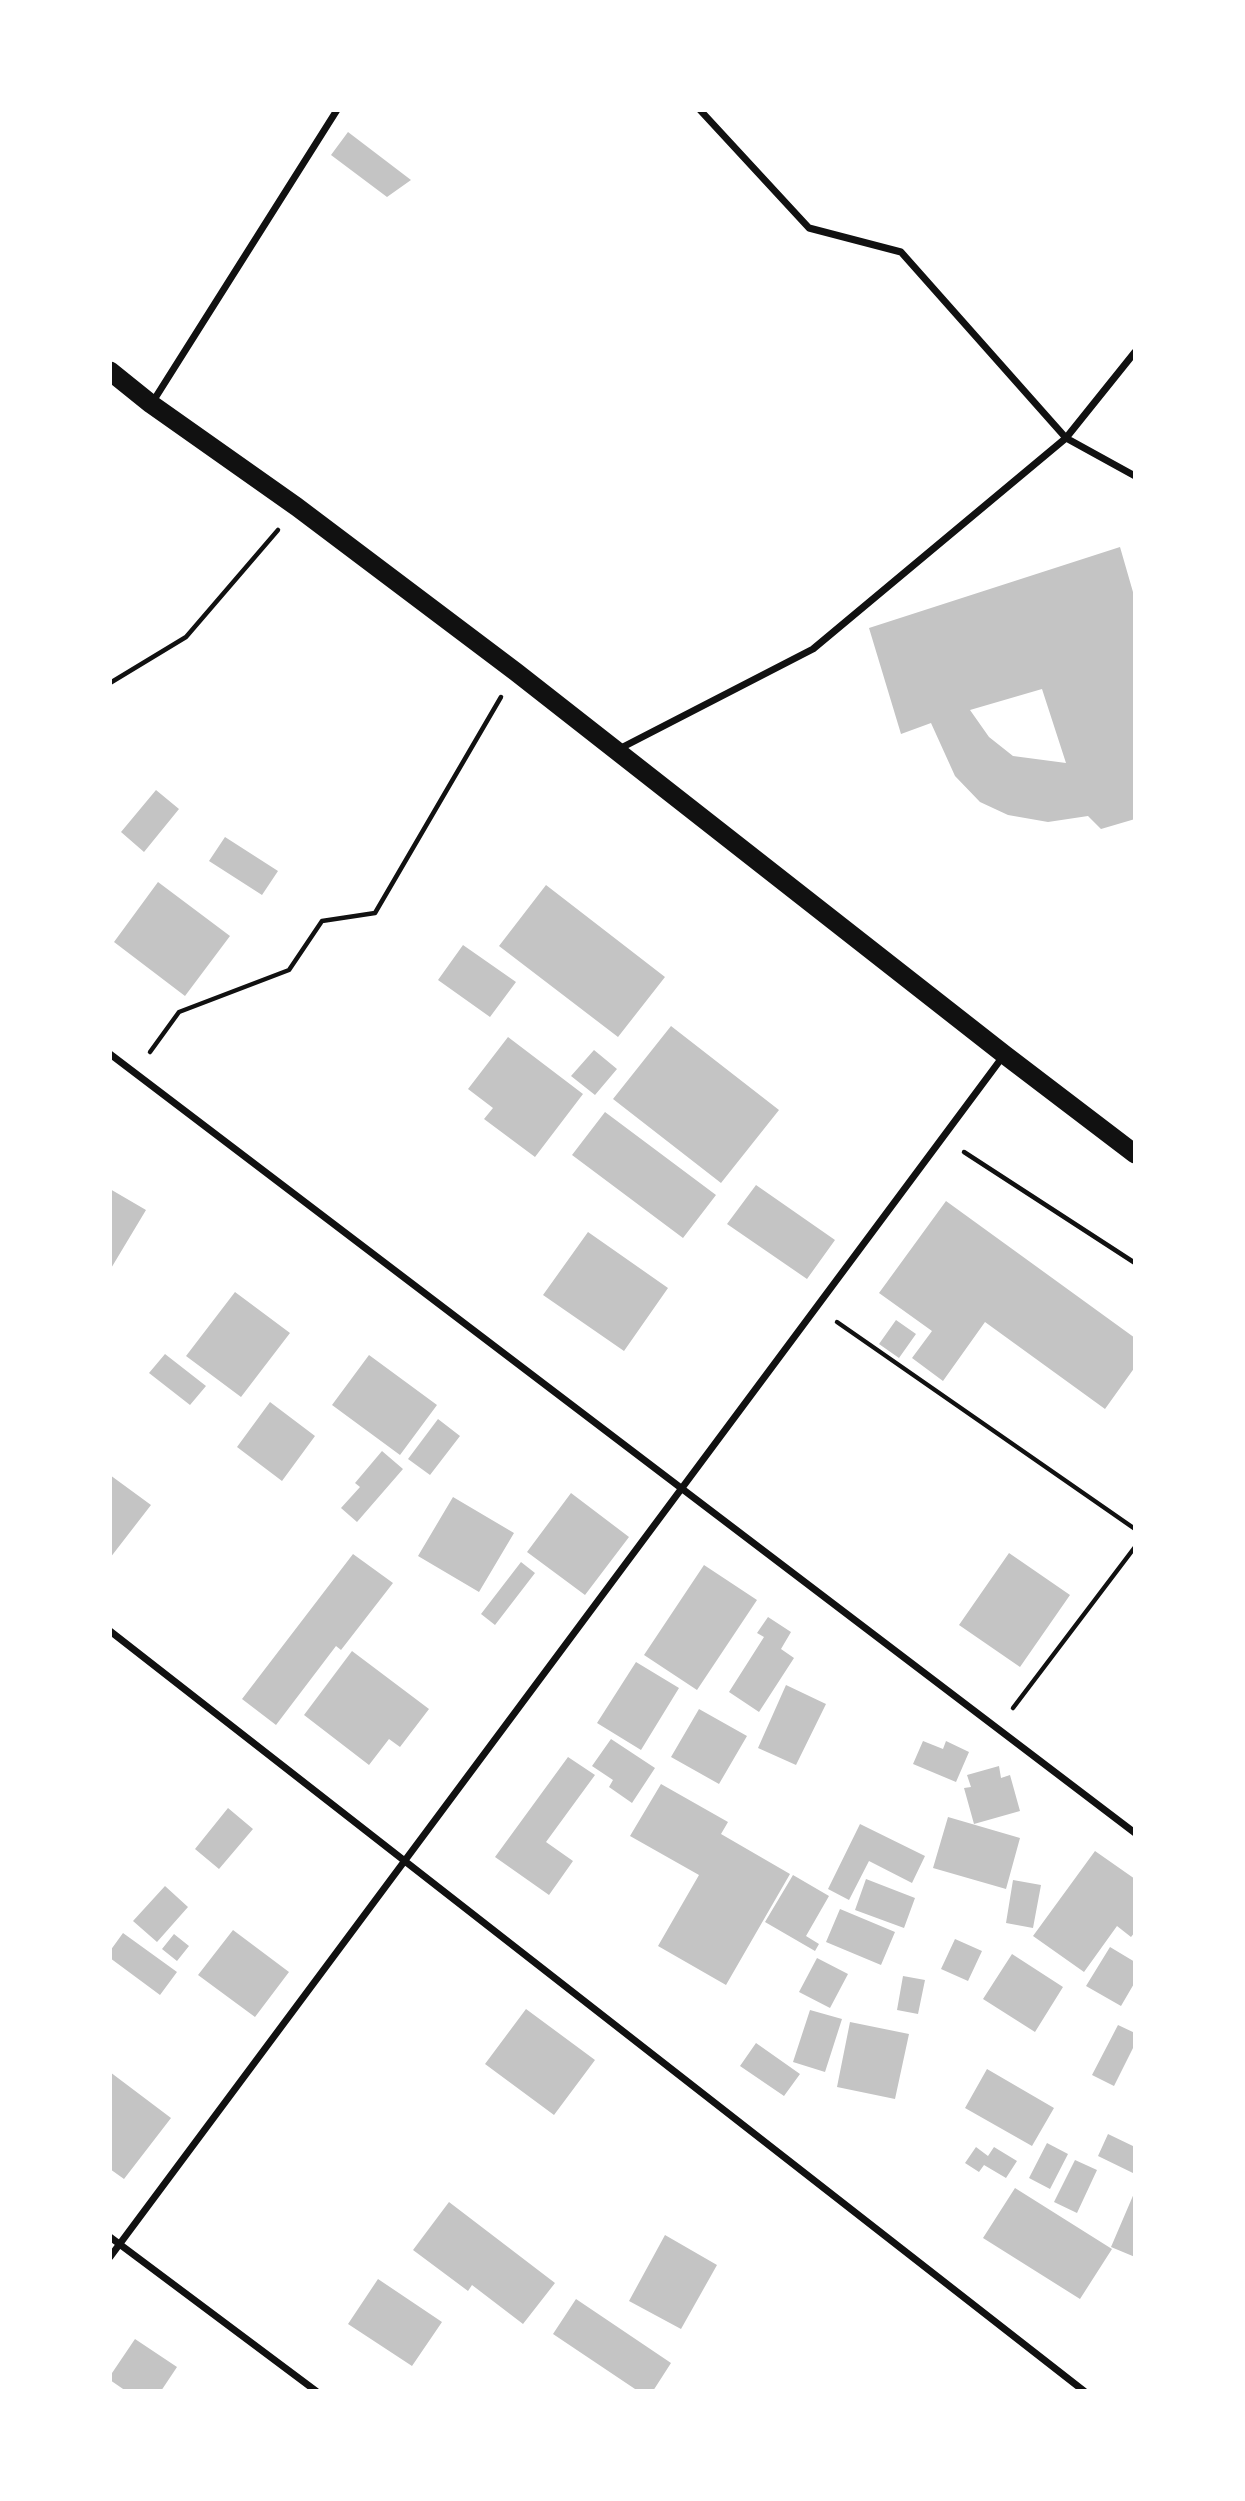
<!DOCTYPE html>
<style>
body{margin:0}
#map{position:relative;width:1245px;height:2501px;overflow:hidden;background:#fff;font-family:"PT Serif",serif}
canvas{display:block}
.frame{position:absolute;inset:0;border:112px solid #fff;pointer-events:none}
</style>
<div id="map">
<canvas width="1245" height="2501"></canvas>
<div class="frame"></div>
</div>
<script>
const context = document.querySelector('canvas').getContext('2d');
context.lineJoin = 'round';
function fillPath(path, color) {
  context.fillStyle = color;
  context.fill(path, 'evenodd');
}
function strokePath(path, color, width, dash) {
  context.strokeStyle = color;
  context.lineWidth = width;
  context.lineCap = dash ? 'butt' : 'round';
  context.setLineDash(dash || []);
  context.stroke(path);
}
fillPath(new Path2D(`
 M 348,132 L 411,180 L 387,197 L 331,155 Z
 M 1120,547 L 1135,599 L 1135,819 L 1101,829 L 1088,816 L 1048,822 L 1008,815 L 980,802 L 955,776 L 931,723 L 901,734 L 869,628 ZM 1042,689 L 1066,763 L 1013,756 L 989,737 L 970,710 Z
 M 156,790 L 179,809 L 144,852 L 121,832 Z
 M 225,837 L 278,871 L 262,895 L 209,861 Z
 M 158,882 L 230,936 L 185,996 L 114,942 Z
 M 546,885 L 665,977 L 618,1037 L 499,946 Z
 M 463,945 L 516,982 L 490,1017 L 438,980 Z
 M 671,1026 L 779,1110 L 721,1183 L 613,1099 Z
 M 508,1037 L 583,1094 L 535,1157 L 484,1119 L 493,1108 L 468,1089 Z
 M 594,1050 L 617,1069 L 595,1095 L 571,1076 Z
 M 605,1112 L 716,1195 L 683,1238 L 572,1155 Z
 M 756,1185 L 835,1240 L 807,1279 L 727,1224 Z
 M 110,1189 L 146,1210 L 110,1270 Z
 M 946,1201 L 1135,1338 L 1135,1367 L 1105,1409 L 985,1322 L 943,1381 L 912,1358 L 932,1331 L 879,1293 Z
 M 588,1232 L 668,1288 L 624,1351 L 543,1295 Z
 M 235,1292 L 290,1333 L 241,1397 L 186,1356 Z
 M 896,1320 L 916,1334 L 899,1358 L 879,1344 Z
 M 165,1354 L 206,1386 L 190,1405 L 149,1373 Z
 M 369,1355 L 437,1405 L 400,1455 L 332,1405 Z
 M 270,1402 L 315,1436 L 282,1481 L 237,1447 Z
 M 438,1419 L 460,1436 L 430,1475 L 408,1459 Z
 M 382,1451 L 403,1469 L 357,1522 L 341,1508 L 360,1487 L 355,1483 Z
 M 110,1475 L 151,1505 L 110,1558 Z
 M 571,1493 L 629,1537 L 585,1595 L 527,1552 Z
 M 453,1497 L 514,1533 L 479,1592 L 418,1556 Z
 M 1009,1553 L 1070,1595 L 1020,1667 L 959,1625 Z
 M 353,1554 L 393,1583 L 341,1650 L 336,1646 L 276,1725 L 242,1699 Z
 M 521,1562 L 535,1573 L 495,1625 L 481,1614 Z
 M 704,1565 L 757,1600 L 697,1690 L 644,1655 Z
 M 768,1617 L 791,1632 L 781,1649 L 794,1658 L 759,1712 L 729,1692 L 764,1637 L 757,1633 Z
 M 352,1651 L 429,1709 L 400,1747 L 389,1739 L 369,1765 L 304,1715 Z
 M 636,1662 L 679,1688 L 641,1750 L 597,1723 Z
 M 786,1685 L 826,1704 L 796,1765 L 758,1748 Z
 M 699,1709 L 747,1736 L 719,1784 L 671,1757 Z
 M 611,1739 L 655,1768 L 632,1803 L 609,1787 L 613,1780 L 592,1766 Z
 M 923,1741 L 943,1749 L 946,1741 L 969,1752 L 956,1782 L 913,1764 Z
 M 568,1757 L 595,1775 L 546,1842 L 573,1861 L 549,1895 L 495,1857 Z
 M 999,1766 L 1001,1778 L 1010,1775 L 1020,1811 L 974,1824 L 964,1788 L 971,1787 L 967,1775 Z
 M 661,1784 L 728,1822 L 721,1834 L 790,1874 L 726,1985 L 658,1946 L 699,1875 L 630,1836 Z
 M 228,1808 L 253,1829 L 219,1869 L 195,1849 Z
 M 948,1817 L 1020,1838 L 1006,1889 L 933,1868 Z
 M 860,1824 L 925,1856 L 912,1883 L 869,1861 L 849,1900 L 828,1889 Z
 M 1095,1851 L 1135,1879 L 1135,1932 L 1131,1937 L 1117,1926 L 1084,1972 L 1033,1936 Z
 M 793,1875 L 829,1896 L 806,1936 L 819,1944 L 815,1951 L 765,1922 Z
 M 866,1879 L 915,1898 L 904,1928 L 855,1910 Z
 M 1013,1880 L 1041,1885 L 1033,1928 L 1006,1923 Z
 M 165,1886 L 188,1907 L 157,1942 L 133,1921 Z
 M 840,1909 L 895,1932 L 881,1965 L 826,1942 Z
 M 233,1930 L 289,1972 L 255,2017 L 198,1975 Z
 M 123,1933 L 177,1972 L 160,1995 L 110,1958 L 110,1951 Z
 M 174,1934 L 189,1946 L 177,1961 L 162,1949 Z
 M 955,1939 L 982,1951 L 968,1981 L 941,1969 Z
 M 1110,1947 L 1135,1962 L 1135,1982 L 1121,2006 L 1086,1986 Z
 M 1012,1954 L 1063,1987 L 1035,2032 L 983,1999 Z
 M 817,1958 L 848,1974 L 830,2008 L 799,1992 Z
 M 903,1976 L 925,1980 L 918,2014 L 897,2010 Z
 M 526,2009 L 595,2060 L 554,2115 L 485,2064 Z
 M 810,2010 L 842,2019 L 825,2072 L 793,2062 Z
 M 850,2022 L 909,2034 L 895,2099 L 837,2087 Z
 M 1118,2025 L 1135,2033 L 1135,2044 L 1114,2086 L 1092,2075 Z
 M 756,2043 L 800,2074 L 784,2096 L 740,2066 Z
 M 987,2069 L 1054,2108 L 1032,2146 L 965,2108 Z
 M 110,2072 L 171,2118 L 124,2179 L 110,2169 Z
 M 1108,2134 L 1135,2147 L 1135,2174 L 1098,2156 Z
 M 1047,2143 L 1068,2154 L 1050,2189 L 1029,2178 Z
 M 976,2147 L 988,2156 L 994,2147 L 1017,2161 L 1006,2178 L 984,2165 L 979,2172 L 965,2163 Z
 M 1075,2160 L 1097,2170 L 1077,2213 L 1054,2202 Z
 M 1015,2188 L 1112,2249 L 1080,2299 L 983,2238 Z
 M 1135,2191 L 1135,2257 L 1111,2247 Z
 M 449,2202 L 555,2283 L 523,2324 L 472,2285 L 468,2291 L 413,2250 Z
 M 665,2235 L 717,2265 L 681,2329 L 629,2301 Z
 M 378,2279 L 442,2322 L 412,2366 L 348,2324 Z
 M 576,2299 L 671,2363 L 653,2391 L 638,2391 L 553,2334 Z
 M 135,2339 L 177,2367 L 161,2391 L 126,2391 L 110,2380 L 110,2376 Z`), '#c4c4c4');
strokePath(new Path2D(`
 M 110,683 L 186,637 L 278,530
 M 150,1052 L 179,1012 L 289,970 L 322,921 L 375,913 L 501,697
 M 964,1152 L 1135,1263
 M 837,1322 L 1135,1529
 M 1013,1708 L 1135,1547`), '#111', 4.5);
strokePath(new Path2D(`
 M 700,110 L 809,228 L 901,252 L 1066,438 L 1135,476
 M 152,403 L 337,110
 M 619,749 L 813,649 L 1066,438 L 1135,352
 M 110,1054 L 1135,1833
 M 110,1631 L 1084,2391
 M 110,2237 L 316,2391
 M 110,2257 L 1004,1055`), '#111', 7);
strokePath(new Path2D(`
 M 110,371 L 151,404 L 297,507 L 516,672 L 1005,1055 L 1135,1154`), '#111', 19);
</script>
